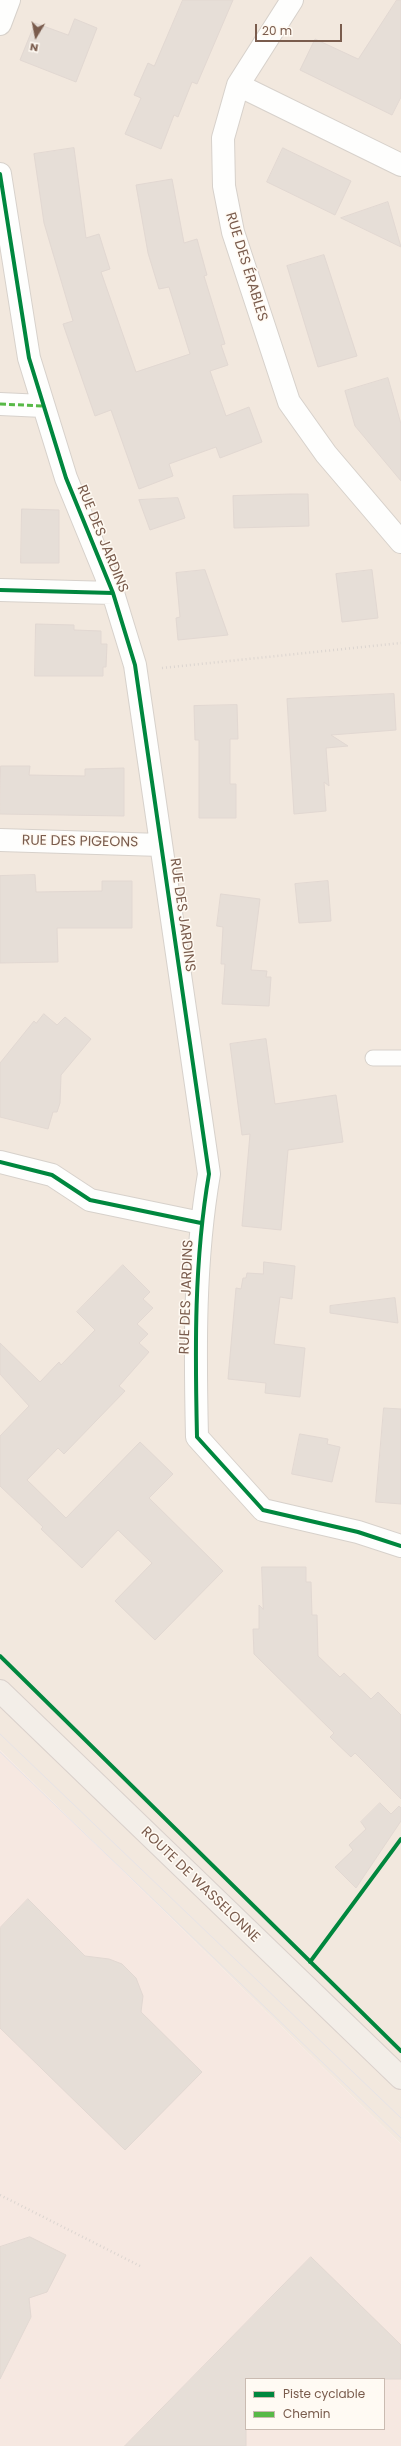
<!DOCTYPE html>
<meta charset="utf-8">
<style>
body{margin:0}
#map{position:relative;width:401px;height:2446px;overflow:hidden;background:#f9f5f0;font-family:Poppins,sans-serif}
canvas{display:block}
.legend{position:absolute;left:245px;top:2378px;width:140px;height:52px;box-sizing:border-box;background:#fffaf3;border:1px solid #cabbb1;margin:0;padding:5px 7px;list-style:none;font-size:12px;color:#7a5c4d}
.legend li{display:flex;align-items:center;gap:8px;height:20px}
.legend b{width:20px;border:1px solid #cabbb1}
.north{position:absolute;left:16px;top:16px;width:40px;height:40px;-webkit-text-stroke:3px #fffaf3;paint-order:stroke;rotate:190deg;font-size:11px;font-weight:700;line-height:16px;text-align:center;color:#7a5c4d}
.north::after{content:'';display:block;margin:auto;width:14px;height:18px;background:#7a5c4d;clip-path:polygon(50% 0,100% 100%,50% 72%,0 100%)}
.scale{position:absolute;left:255px;top:24px;width:87px;height:18px;box-sizing:border-box;border:2px solid #7a5c4d;border-top:0;padding-left:5px;font-size:12px;line-height:14px;white-space:nowrap;color:#7a5c4d;-webkit-text-stroke:3px #fffaf3;paint-order:stroke}
</style>
<div id="map">
<canvas width="401" height="2446"></canvas>
<ul class="legend">
<li><b style="height:5px;background:#00873e"></b>Piste cyclable</li>
<li><b style="height:5px;background:#58b947"></b>Chemin</li>
</ul>
<div class="north">N</div>
<div class="scale">20 m</div>
</div>
<script>
const context = document.querySelector('canvas').getContext('2d');
context.lineJoin = 'round';
function fillPath(path, color) {
  context.fillStyle = color;
  context.fill(path, 'evenodd');
}
function strokePath(path, color, width, dash) {
  context.strokeStyle = color;
  context.lineWidth = width;
  context.lineCap = dash ? 'butt' : 'round';
  context.setLineDash(dash || []);
  context.stroke(path);
}
function label(font, color, halo, rows, align = 'center') {
  context.font = font + ' Poppins,sans-serif';
  context.lineWidth = 3;
  context.setLineDash([]);
  context.textBaseline = 'middle';
  context.strokeStyle = halo;
  context.fillStyle = color;
  for (const [text, x, y, turn = 0] of rows) {
    context.save();
    context.translate(x, y);
    context.rotate((+turn || 0) * Math.PI / 180);
    context.textAlign = isNaN(turn) ? turn : align;
    if (halo) context.strokeText(text, 0, 0);
    context.fillText(text, 0, 0);
    context.restore();
  }
}
fillPath(new Path2D(`
 M 0,0 L 401,0 L 401,2144 L 0,1750 Z`), '#f2e8de');
fillPath(new Path2D(`
 M 0,1750 L 401,2144 L 401,2446 L 0,2446 ZM 246,2379 L 384,2379 L 384,2429 L 246,2429 Z`), '#f6e8e1');
const building = new Path2D(`
 M 183,0 L 233,0 L 197,84 L 192,82 L 178,117 L 174,115 L 161,149 L 125,134 L 141,98 L 134,95 L 148,63 L 154,66 Z
 M 397,0 L 401,0 L 401,97 L 392,115 L 300,70 L 315,39 L 358,59 Z
 M 75,19 L 97,28 L 76,82 L 20,60 L 35,23 L 68,35 Z
 M 74,148 L 86,238 L 99,234 L 110,269 L 101,272 L 136,372 L 190,354 L 169,287 L 159,289 L 148,253 L 136,185 L 172,179 L 184,243 L 197,239 L 207,275 L 204,276 L 225,344 L 221,345 L 228,365 L 210,371 L 226,416 L 249,407 L 262,442 L 220,458 L 216,447 L 169,464 L 173,476 L 139,489 L 111,410 L 95,416 L 63,324 L 73,321 L 44,223 L 34,154 Z
 M 283,148 L 351,181 L 335,215 L 267,182 Z
 M 388,202 L 401,247 L 341,218 Z
 M 324,255 L 357,356 L 318,367 L 287,266 Z
 M 388,378 L 401,424 L 401,481 L 355,426 L 345,391 Z
 M 292,494 L 308,494 L 309,526 L 234,528 L 233,496 Z
 M 178,498 L 185,518 L 150,530 L 139,500 Z
 M 22,509 L 59,510 L 59,563 L 21,563 Z
 M 205,570 L 228,635 L 178,640 L 176,618 L 180,617 L 176,573 Z
 M 372,570 L 378,618 L 342,622 L 336,574 Z
 M 36,624 L 74,625 L 74,630 L 101,631 L 101,644 L 107,644 L 106,667 L 103,667 L 103,676 L 35,676 Z
 M 394,694 L 396,730 L 331,735 L 348,746 L 326,748 L 329,786 L 324,782 L 326,811 L 294,814 L 287,699 Z
 M 237,705 L 238,739 L 230,739 L 230,784 L 236,784 L 236,818 L 199,818 L 199,740 L 195,740 L 194,706 Z
 M 1,766 L 30,766 L 29,775 L 85,776 L 85,769 L 124,768 L 124,816 L 0,814 Z
 M 35,875 L 36,892 L 102,891 L 102,881 L 132,881 L 132,928 L 57,928 L 58,962 L 0,963 L 0,876 Z
 M 328,881 L 331,921 L 299,923 L 295,884 Z
 M 221,894 L 260,899 L 251,970 L 267,971 L 266,977 L 271,977 L 269,1006 L 222,1004 L 225,964 L 221,964 L 223,927 L 217,926 Z
 M 44,1014 L 57,1025 L 65,1017 L 91,1039 L 61,1075 L 60,1103 L 57,1112 L 53,1112 L 48,1129 L 0,1117 L 0,1063 L 34,1021 L 36,1023 Z
 M 266,1039 L 275,1104 L 336,1095 L 343,1142 L 288,1150 L 281,1230 L 242,1226 L 250,1134 L 242,1135 L 230,1044 Z
 M 264,1262 L 295,1266 L 292,1299 L 280,1297 L 274,1344 L 305,1348 L 300,1397 L 265,1393 L 266,1383 L 228,1379 L 236,1288 L 241,1289 L 243,1278 L 246,1278 L 247,1273 L 263,1274 Z
 M 123,1265 L 150,1292 L 143,1299 L 153,1308 L 137,1324 L 148,1334 L 139,1343 L 149,1352 L 119,1386 L 125,1391 L 64,1454 L 58,1448 L 27,1480 L 66,1518 L 140,1442 L 173,1474 L 149,1498 L 223,1571 L 155,1640 L 115,1601 L 152,1563 L 118,1530 L 82,1568 L 41,1529 L 43,1527 L 0,1486 L 0,1436 L 29,1406 L 0,1374 L 0,1343 L 40,1382 L 59,1362 L 61,1365 L 95,1330 L 77,1312 Z
 M 395,1298 L 398,1323 L 330,1313 L 330,1306 Z
 M 384,1408 L 401,1409 L 401,1504 L 376,1502 Z
 M 300,1434 L 328,1439 L 327,1444 L 340,1447 L 332,1482 L 292,1474 Z
 M 262,1567 L 306,1567 L 306,1582 L 311,1582 L 312,1615 L 317,1615 L 318,1656 L 340,1677 L 344,1673 L 371,1699 L 378,1692 L 401,1715 L 401,1799 L 355,1753 L 351,1757 L 330,1737 L 334,1733 L 254,1654 L 253,1629 L 259,1629 L 259,1605 L 263,1609 Z
 M 380,1803 L 391,1814 L 399,1806 L 401,1808 L 401,1821 L 356,1888 L 335,1867 L 353,1850 L 349,1845 L 366,1829 L 361,1822 Z
 M 28,1899 L 85,1956 L 109,1959 L 122,1964 L 136,1978 L 143,1996 L 141,2012 L 202,2072 L 125,2150 L 0,2028 L 0,1928 Z
 M 30,2237 L 66,2255 L 47,2292 L 29,2298 L 31,2317 L 0,2379 L 0,2247 Z
 M 311,2257 L 401,2345 L 401,2379 L 246,2379 L 246,2446 L 125,2446 Z`);
fillPath(building, '#e6ded7');
strokePath(building, '#e2d8d2', 1);
const service = new Path2D(`
 M 373,1058 L 401,1058`);
const minor = new Path2D(`
 M 292,0 L 238,85 L 223,138 L 224,186 L 233,232 L 289,402 L 326,454 L 401,542
 M 0,24 L 9,0
 M 238,85 L 401,165
 M 0,174 L 29,358 L 66,478 L 113,593 L 135,665 L 209,1174 C 194,1261 195,1349 197,1437 L 263,1510 L 358,1532 L 401,1546
 M 0,404 L 43,406
 M 0,590 L 113,593
 M 0,840 L 161,845
 M 0,1162 L 52,1175 L 90,1200 L 201,1223`);
const primary = new Path2D(`
 M 0,1691 L 401,2078`);
strokePath(service, '#d7d1cb', 17);
strokePath(minor, '#d7d1cb', 24);
strokePath(primary, '#dad1cc', 24);
strokePath(new Path2D(`
 M 162,668 L 401,643
 M 0,2195 L 140,2266`), '#dcd5d0', 2.5, [1, 3]);
strokePath(service, '#fefefd', 15);
strokePath(minor, '#fefefd', 22);
strokePath(primary, '#f3eee8', 22);
strokePath(new Path2D(`
 M 0,1734 L 401,2118
 M 0,1752 L 401,2138`), '#e6e3e7', 1);
strokePath(new Path2D(`
 M 0,404 L 43,406`), '#58b947', 3, [6, 3]);
strokePath(new Path2D(`
 M 0,174 L 29,358 L 66,478 L 113,593 L 135,665 L 209,1174 C 194,1261 195,1349 197,1437 L 263,1510 L 358,1532 L 401,1546
 M 0,590 L 113,593
 M 0,1162 L 52,1175 L 90,1200 L 201,1223
 M 0,1656 L 401,2051
 M 310,1962 L 401,1839`), '#00873e', 4);
label('14px', '#7a5c4d', '#fffaf3', [
 ["RUE DES ÉRABLES",246,267,73],
 ["RUE DES JARDINS",102,539,68],
 ["RUE DES PIGEONS",80,842,1],
 ["RUE DES JARDINS",182,915,82],
 ["RUE DES JARDINS",187,1297,-88],
 ["ROUTE DE WASSELONNE",200,1885,44]
]);
</script>
